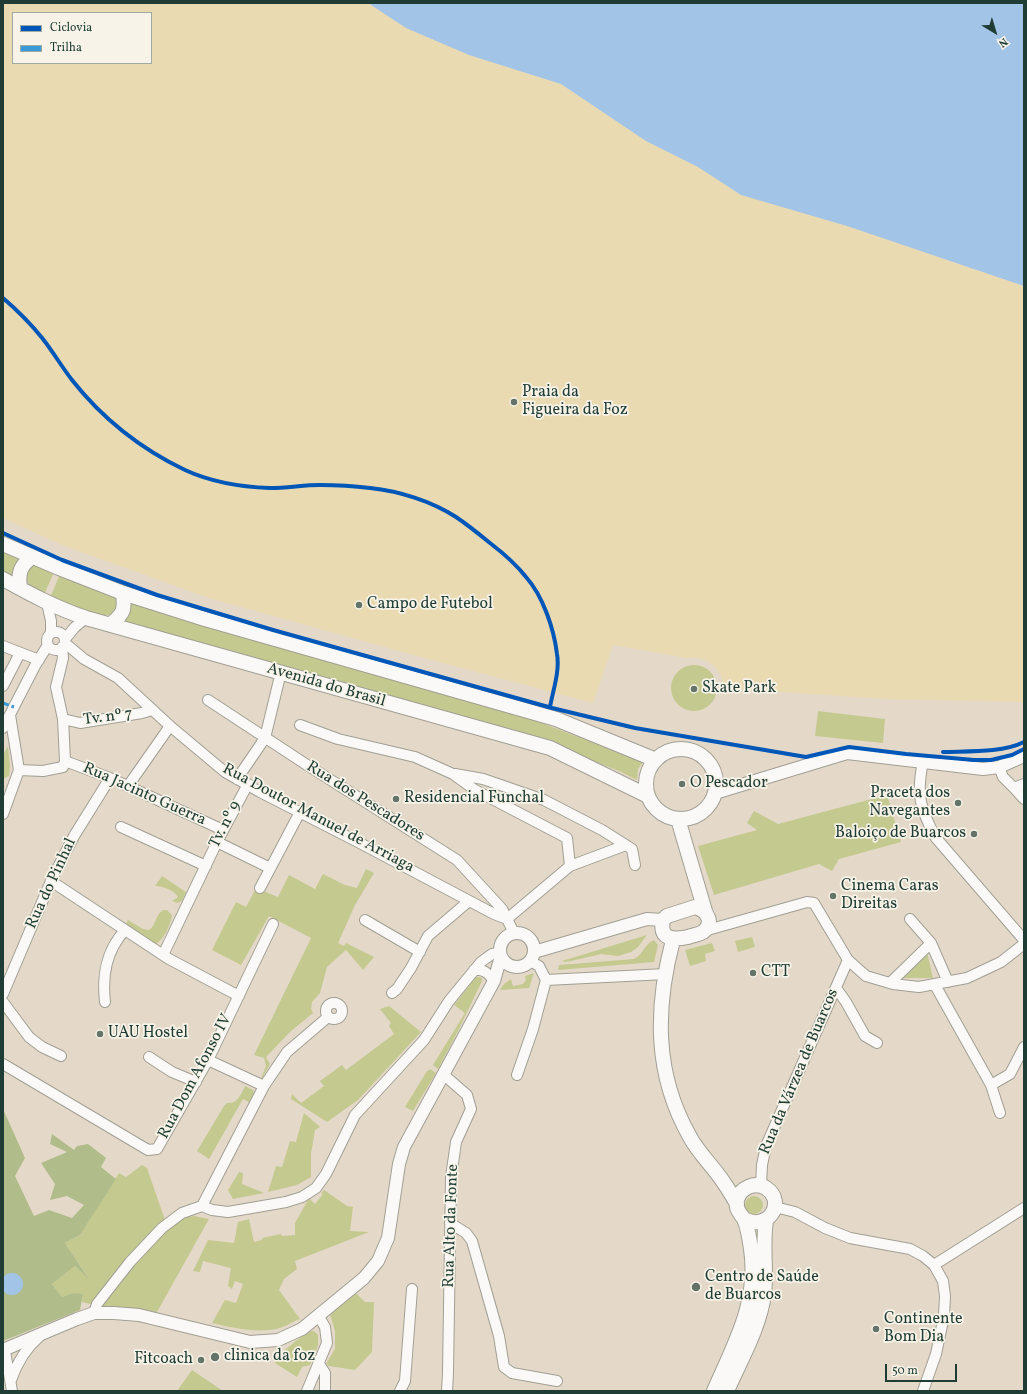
<!DOCTYPE html>
<meta charset="utf-8">
<style>
body{margin:0}
#map{position:relative;width:1027px;height:1394px;overflow:hidden;background:#e4d9c8;font-family:Vollkorn,serif}
canvas{display:block}
.frame{position:absolute;inset:0;border:4px solid #1f3d34;pointer-events:none}
.legend{position:absolute;left:12px;top:12px;width:140px;height:52px;box-sizing:border-box;background:#f7f3e8;border:1px solid #a1aaa0;margin:0;padding:5px 7px;list-style:none;font-size:12px;color:#1f3d34}
.legend li{display:flex;align-items:center;gap:8px;height:20px}
.legend b{width:20px;border:1px solid #a1aaa0}
.north{position:absolute;left:975px;top:12px;width:40px;height:40px;-webkit-text-stroke:3px #f7f3e8;paint-order:stroke;rotate:142deg;font-size:11px;font-weight:700;line-height:16px;text-align:center;color:#1f3d34}
.north::after{content:'';display:block;margin:auto;width:14px;height:18px;background:#1f3d34;clip-path:polygon(50% 0,100% 100%,50% 72%,0 100%)}
.scale{position:absolute;left:885px;top:1364px;width:72px;height:18px;box-sizing:border-box;border:2px solid #1f3d34;border-top:0;padding-left:5px;font-size:12px;line-height:14px;white-space:nowrap;color:#1f3d34;-webkit-text-stroke:3px #f7f3e8;paint-order:stroke}
</style>
<div id="map">
<canvas width="1027" height="1394"></canvas>
<div class="frame"></div>
<ul class="legend">
<li><b style="height:5px;background:#0057b8"></b>Ciclovia</li>
<li><b style="height:5px;background:#3a99d8"></b>Trilha</li>
</ul>
<div class="north">N</div>
<div class="scale">50 m</div>
</div>
<script>
const context = document.querySelector('canvas').getContext('2d');
context.lineJoin = 'round';
function fillPath(path, color) {
  context.fillStyle = color;
  context.fill(path, 'evenodd');
}
function strokePath(path, color, width, dash) {
  context.strokeStyle = color;
  context.lineWidth = width;
  context.lineCap = dash ? 'butt' : 'round';
  context.setLineDash(dash || []);
  context.stroke(path);
}
function label(font, color, halo, rows, align = 'center') {
  context.font = font + ' Vollkorn,serif';
  context.lineWidth = 3.5;
  context.setLineDash([]);
  context.textBaseline = 'middle';
  context.strokeStyle = halo;
  context.fillStyle = color;
  for (const [text, x, y, turn = 0] of rows) {
    context.save();
    context.translate(x, y);
    context.rotate((+turn || 0) * Math.PI / 180);
    context.textAlign = isNaN(turn) ? turn : align;
    if (halo) context.strokeText(text, 0, 0);
    context.fillText(text, 0, 0);
    context.restore();
  }
}
fillPath(new Path2D(`
 M 3,550 L 23,559 L 14,577 L 3,572 Z
 M 35,565 L 54,572 L 44,595 C 31,588 23,584 28,568 Z
 M 60,574 L 117,598 C 118,601 119,605 118,608 C 113,627 62,602 50,598 Z
 M 130,601 L 526,717 L 643,762 L 638,769 L 637,780 L 619,771 L 529,736 L 124,622 Z
 M671 688a23 23 0 1 1 46 0a23 23 0 1 1-46 0Z
 M 818,711 L 885,719 L 883,743 L 815,736 Z
 M 8,746 L 10,766 L 9,776 L 3,779 L 3,755 Z
 M 887,795 L 901,842 L 839,859 L 832,871 L 819,864 L 714,895 L 698,846 L 757,830 L 747,823 L 754,811 L 778,824 Z
 M 366,869 L 374,873 L 355,905 L 338,943 L 344,946 L 346,943 L 374,957 L 363,970 L 346,950 L 327,967 L 320,993 L 312,1002 L 311,1009 L 313,1013 L 290,1032 L 266,1057 L 270,1064 L 262,1078 L 261,1078 L 266,1066 L 264,1058 L 254,1055 L 311,938 L 269,916 L 241,965 L 212,950 L 236,902 L 246,907 L 256,888 L 278,897 L 289,875 L 315,889 L 323,874 L 345,885 L 357,888 Z
 M 162,876 L 186,892 L 182,901 L 177,903 L 172,901 L 178,897 C 174,890 163,886 155,886 Z
 M 163,910 L 167,910 L 172,915 C 171,924 164,939 156,944 L 151,942 L 125,926 L 128,920 L 143,929 L 149,930 C 156,926 155,915 163,910 Z
 M 647,935 L 638,947 L 631,952 L 618,956 L 601,954 L 571,961 L 564,962 L 562,961 Z
 M 752,937 L 755,947 L 738,952 L 735,941 Z
 M 654,940 L 658,945 L 654,962 L 558,970 L 559,965 L 634,959 C 644,954 643,945 654,940 Z
 M 712,943 L 715,951 L 705,954 L 706,961 L 690,966 L 685,950 Z
 M 927,952 L 933,978 L 899,978 Z
 M 534,973 L 529,988 L 500,990 L 504,984 L 511,979 L 513,986 L 523,984 L 526,980 L 525,976 Z
 M 476,977 L 479,977 L 482,978 L 482,981 L 457,1033 L 438,1069 L 433,1065 L 465,1013 L 454,1005 Z
 M 389,1006 L 421,1032 L 358,1100 L 327,1122 L 291,1099 L 292,1094 L 301,1103 L 324,1086 L 320,1081 L 342,1065 L 346,1070 L 394,1034 L 389,1026 L 391,1023 L 380,1009 Z
 M 430,1069 L 436,1073 L 413,1111 L 405,1107 L 427,1071 L 428,1071 Z
 M 245,1086 L 253,1090 L 254,1093 L 249,1102 L 243,1099 L 209,1159 L 197,1151 L 224,1106 L 227,1103 C 238,1104 241,1094 245,1086 Z
 M 304,1113 L 320,1127 L 315,1130 L 311,1154 L 311,1177 L 297,1185 L 268,1192 L 276,1166 L 282,1167 L 290,1141 L 296,1142 Z
 M 142,1165 L 147,1168 L 166,1223 L 94,1305 L 82,1302 L 83,1295 L 73,1293 L 62,1297 L 52,1284 L 75,1266 L 88,1277 L 65,1243 L 80,1235 L 119,1173 L 126,1177 Z
 M 239,1172 L 243,1173 L 242,1184 L 264,1193 L 233,1199 L 228,1190 Z
 M 324,1190 L 347,1206 L 353,1207 L 350,1231 L 369,1232 L 295,1261 L 297,1269 L 284,1279 L 279,1290 L 300,1319 C 293,1321 287,1326 280,1328 C 258,1334 234,1328 212,1323 L 225,1300 L 236,1303 L 243,1284 L 235,1281 L 232,1289 L 228,1286 L 231,1268 L 203,1261 L 200,1272 L 193,1271 L 208,1240 L 234,1243 L 238,1222 L 249,1219 L 254,1242 L 262,1240 L 262,1238 L 281,1234 L 282,1236 L 295,1235 L 295,1223 L 309,1198 L 315,1204 L 323,1194 L 321,1193 Z
 M745 1205a9 9 0 1 1 18 0a9 9 0 1 1-18 0Z
 M 194,1216 L 209,1219 L 157,1312 L 102,1306 L 121,1278 L 168,1229 L 181,1218 Z
 M 356,1293 L 365,1302 L 374,1302 L 372,1352 L 355,1370 L 329,1366 L 326,1364 L 335,1349 L 335,1331 L 330,1314 Z
 M 314,1331 L 318,1335 L 318,1346 L 310,1365 L 302,1367 L 297,1377 L 275,1363 L 276,1357 L 307,1332 Z
 M 192,1370 L 223,1391 L 177,1391 Z`), '#c4c98f');
fillPath(new Path2D(`
 M 3,1109 L 25,1158 L 15,1176 L 34,1216 L 49,1210 L 72,1218 L 84,1205 L 67,1196 L 50,1200 L 55,1184 L 41,1163 L 67,1152 L 50,1144 L 52,1134 L 74,1150 L 77,1146 L 88,1144 L 106,1158 L 101,1167 L 116,1179 L 80,1235 L 65,1243 L 89,1279 L 75,1266 L 52,1284 L 62,1297 L 73,1293 L 83,1294 L 80,1310 L 3,1341 L 3,1290 L 4,1292 L 5,1276 L 3,1278 Z`), '#b0bc89');
fillPath(new Path2D(`
 M 3,3 L 368,3 L 406,28 L 469,55 L 561,84 L 646,141 L 698,167 L 741,195 L 847,226 L 1024,286 L 1024,702 L 886,699 L 724,688 C 722,667 707,656 687,658 L 613,645 L 593,703 L 428,659 L 209,598 L 62,545 L 3,518 ZM 13,13 L 151,13 L 151,63 L 13,63 Z`), '#eadab1');
fillPath(new Path2D(`
 M 368,3 L 1024,3 L 1024,286 L 847,226 L 741,195 L 698,167 L 646,141 L 561,84 L 469,55 L 406,28 Z
 M1 1284a11 11 0 1 1 22 0a11 11 0 1 1-22 0Z`), '#a2c4e7');
const minor = new Path2D(`
 M 47,603 L 51,621 L 51,633
 M47 641a9 9 0 1 1 18 0a9 9 0 1 1-18 0Z
 M 65,639 L 75,627 L 86,618
 M 65,643 L 84,659 L 118,678 L 170,726 L 225,772 L 260,792 L 358,842 L 494,914 L 507,919
 M 3,646 L 39,660
 M 3,686 L 20,653
 M 208,700 L 307,765 L 457,860 L 502,909 L 514,933
 M 63,719 L 80,723 L 142,713 L 152,710
 M 300,725 L 338,739 L 415,757 L 453,774 L 475,790 L 567,838 L 570,866
 M 3,728 L 36,664 L 48,645
 M 65,761 L 110,778 L 223,830
 M 923,762 C 916,794 920,809 936,838 L 1024,940
 M 999,767 L 1003,777 L 1014,788 L 1024,784
 M 19,770 L 43,771 L 63,767 L 65,761 L 63,719 L 56,687 L 63,658 L 62,647
 M 455,774 L 483,779 L 544,800 L 602,830 L 632,849 L 635,865
 M 237,779 L 265,738 L 281,672
 M 128,786 L 170,726
 M 1014,788 L 1024,799
 M 3,814 L 19,770 L 10,715
 M 121,827 L 206,866
 M 217,842 L 270,868
 M 51,881 L 169,959 L 239,996
 M 260,888 L 300,812
 M 507,919 L 570,866 L 626,845
 M 910,919 L 931,943 L 948,982
 M 365,920 L 420,952
 M 704,931 L 807,902 L 814,903 L 848,960 L 866,976 L 893,984 L 919,987 L 967,978 L 1001,962 L 1024,944
 M 163,955 L 217,842 L 248,784
 M 474,970 C 484,969 488,973 494,981
 M 546,980 L 666,974
 M 890,983 L 931,943
 M 935,985 L 991,1085 L 1000,1113
 M 836,988 L 846,1002 L 865,1036 L 877,1043
 M 392,993 L 397,989 L 411,968 L 428,936 L 469,901
 M 3,994 L 51,881 L 74,836 L 110,778
 M 3,1002 L 29,1037 L 42,1047 L 61,1056
 M 105,1002 C 102,975 106,951 125,930
 M326 1011a8 8 0 1 1 16 0a8 8 0 1 1-16 0Z
 M 149,1057 L 172,1072 L 196,1082
 M 208,1060 L 264,1086
 M 3,1064 L 148,1150 L 157,1149 L 208,1060 L 273,924
 M 444,1075 L 467,1095 L 471,1109 L 456,1142 L 451,1177 L 448,1373 L 447,1391
 M 517,1075 L 533,1029 L 546,980 L 539,966 L 530,961
 M 991,1085 L 1010,1074 L 1024,1047
 M 761,1186 L 762,1165 L 766,1146 L 848,960
 M 202,1206 L 264,1086 L 287,1052 L 328,1017
 M 775,1207 L 795,1212 L 825,1228 L 850,1238 L 910,1249 L 923,1256 L 934,1265 L 943,1281 L 945,1296 L 944,1316 L 936,1354 L 923,1391
 M 450,1223 L 466,1233 L 472,1241 L 499,1336 L 504,1367 L 512,1373 L 557,1381
 M 934,1265 L 1024,1208
 M 94,1313 L 97,1304 L 130,1262 L 162,1228 L 182,1213 L 202,1206 L 212,1210 L 228,1212 L 286,1202 L 302,1197 L 316,1188 L 326,1174 L 355,1115 L 424,1040 L 449,1001 L 481,962 L 492,954 L 500,952
 M 6,1348 L 5,1351 L 12,1391
 M 319,1364 L 325,1373 L 325,1391
 M 11,1380 C 17,1363 25,1349 39,1337
 M 307,1391 L 327,1343 L 325,1327 L 318,1315
 M 400,1391 L 405,1381 L 412,1289`);
const tertiary = new Path2D(`
 M 715,793 L 847,753 L 983,769 L 999,767 L 1024,756
 M500 950a17 17 0 1 1 34 0a17 17 0 1 1-34 0Z
 M 534,952 L 647,919 L 663,920
 M 3,1350 L 77,1319 L 94,1313 L 114,1313 L 139,1315 L 250,1342 L 278,1340 L 302,1329 L 364,1278 L 378,1261 L 388,1238 L 399,1164 L 404,1147 L 494,981 L 501,956`);
const secondary = new Path2D(`
 M 3,544 L 59,568 L 123,593 L 205,619 L 556,719 L 656,760
 M 3,579 C 30,594 56,608 86,618 L 550,748 L 648,796
 M 20,588 C 18,573 20,566 32,557
 M 111,624 C 124,613 125,610 123,593
 M646 784a35 35 0 1 1 70 0a35 35 0 1 1-70 0Z
 M 678,819 L 705,911
 M 695,907 C 707,910 715,923 703,932 C 698,935 693,935 688,937 C 673,940 659,940 663,920 L 667,916 Z
 M 673,940 C 655,1008 654,1074 690,1137 C 699,1154 714,1167 724,1183 C 729,1190 733,1197 737,1204
 M 714,1391 C 734,1345 759,1302 751,1249 C 750,1242 747,1225 744,1219 C 740,1213 735,1209 737,1200 C 740,1188 755,1181 766,1188 C 787,1202 768,1232 744,1219
 M 727,1391 C 740,1361 760,1327 764,1294 C 767,1269 762,1246 766,1221`);
strokePath(minor, '#a19f94', 12);
strokePath(tertiary, '#a19f94', 14);
strokePath(secondary, '#a19f94', 16);
strokePath(minor, '#fbf9f7', 10);
strokePath(tertiary, '#fbf9f7', 12);
strokePath(secondary, '#fbf9f7', 14);
strokePath(new Path2D(`
 M 3,703 L 14,707`), '#3a99d8', 3, [6, 3]);
strokePath(new Path2D(`
 M 3,298 C 17,310 31,324 43,339 C 53,352 62,367 72,380 C 102,418 141,449 185,470 C 211,482 241,487 270,488 C 287,488 304,485 320,485 C 336,485 354,486 370,488 C 399,491 431,501 456,517 C 468,525 479,534 490,543 C 503,553 516,564 526,577 C 543,596 554,629 557,654 C 560,671 553,690 550,707
 M 3,533 L 62,560 L 157,595 L 273,630 L 552,708 L 635,728 L 806,757 L 849,747 L 906,754 L 974,760 L 991,760 L 1012,755 L 1024,749
 M 943,752 C 968,751 1002,753 1024,742`), '#0057b8', 4);
for (const [x, y, r, color] of [
 [514,402,4,"#647468"],
 [359,605,4,"#647468"],
 [694,689,4,"#647468"],
 [682,784,4,"#647468"],
 [396,799,4,"#647468"],
 [958,803,4,"#647468"],
 [974,834,4,"#647468"],
 [833,896,4,"#647468"],
 [753,973,4,"#647468"],
 [100,1034,4,"#647468"],
 [696,1287,5,"#647468"],
 [876,1329,4,"#647468"],
 [215,1357,5,"#647468"],
 [201,1360,4,"#647468"]
]) {
  const dot = new Path2D();
  dot.arc(x, y, r, 0, 2 * Math.PI);
  context.fillStyle = color;
  context.fill(dot);
  strokePath(dot, '#f7f3e8', 1.5);
}
label('16px', '#1f3d34', '#f7f3e8', [
 ["Praia da",522,393],
 ["Figueira da Foz",522,411],
 ["Campo de Futebol",367,605],
 ["Skate Park",702,689],
 ["O Pescador",690,784],
 ["Praceta dos",950,794,"right"],
 ["Navegantes",950,812,"right"],
 ["Residencial Funchal",404,799],
 ["Baloiço de Buarcos",966,834,"right"],
 ["Cinema Caras",841,887],
 ["Direitas",841,905],
 ["CTT",761,973],
 ["UAU Hostel",108,1034],
 ["Centro de Saúde",705,1278],
 ["de Buarcos",705,1296],
 ["Continente",884,1320],
 ["Bom Dia",884,1338],
 ["clinica da foz",224,1357],
 ["Fitcoach",193,1360,"right"]
], 'left');
label('16px', '#1f3d34', '#f7f3e8', [
 ["Avenida do Brasil",326,686,16],
 ["Tv. nº 7",108,718,-7],
 ["Rua Jacinto Guerra",144,795,24],
 ["Rua dos Pescadores",365,802,32],
 ["Rua Doutor Manuel de Arriaga",318,819,28],
 ["Tv. nº 9",226,825,-63],
 ["Rua do Pinhal",52,884,-65],
 ["Rua da Várzea de Buarcos",800,1072,-67],
 ["Rua Dom Afonso IV",196,1077,-62],
 ["Rua Alto da Fonte",452,1226,-88]
]);
</script>
